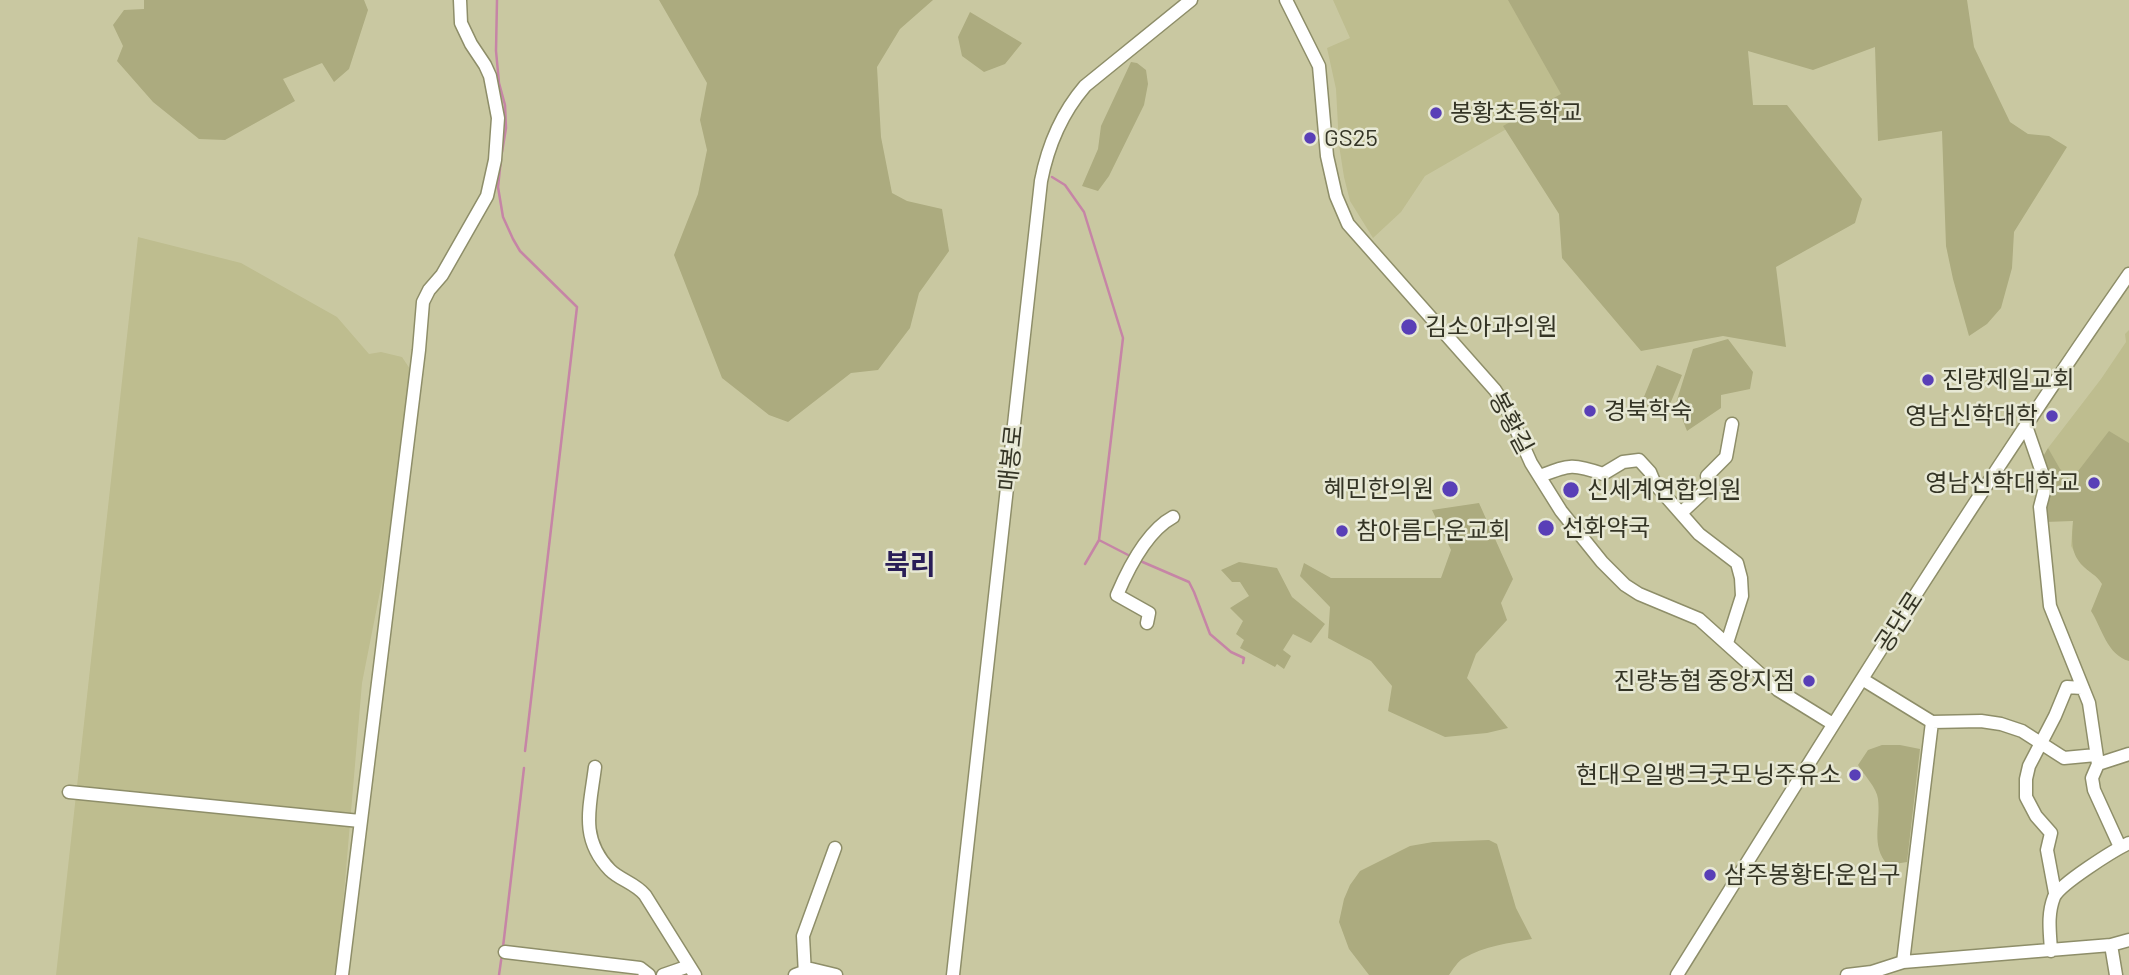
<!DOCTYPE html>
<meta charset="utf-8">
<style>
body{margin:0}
canvas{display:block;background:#c9c8a1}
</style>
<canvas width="2129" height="975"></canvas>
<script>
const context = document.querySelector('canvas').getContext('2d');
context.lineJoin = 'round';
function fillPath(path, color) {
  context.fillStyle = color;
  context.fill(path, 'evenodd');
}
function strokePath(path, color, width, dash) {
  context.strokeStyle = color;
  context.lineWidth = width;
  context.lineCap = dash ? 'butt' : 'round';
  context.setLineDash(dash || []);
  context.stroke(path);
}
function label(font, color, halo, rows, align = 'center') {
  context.font = font + ' Barlow,"Noto Sans KR",sans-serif';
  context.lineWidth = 5;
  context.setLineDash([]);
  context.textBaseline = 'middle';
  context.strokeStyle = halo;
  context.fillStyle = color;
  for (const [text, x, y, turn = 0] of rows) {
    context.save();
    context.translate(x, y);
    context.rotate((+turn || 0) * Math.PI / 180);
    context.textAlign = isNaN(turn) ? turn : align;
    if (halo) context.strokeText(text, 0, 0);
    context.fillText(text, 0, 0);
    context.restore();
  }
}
fillPath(new Path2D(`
 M 1333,0 L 1531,0 L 1574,90 L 1425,176 L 1401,212 L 1373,238 L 1350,201 L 1344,177 L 1339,145 L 1336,89 L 1327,48 L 1350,38 Z
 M 138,237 L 241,263 L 337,317 L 369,354 L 381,352 L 402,357 L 410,369 L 389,546 L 362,683 L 337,975 L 56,975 Z
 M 2129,330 L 2129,626 L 2098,577 L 2081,564 L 2071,546 L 2073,521 L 2048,448 L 2101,379 L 2126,342 L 2125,334 Z`), '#bebd8f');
fillPath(new Path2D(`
 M 144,0 L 364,0 L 368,10 L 349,69 L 334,82 L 322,63 L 283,79 L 295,101 L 225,140 L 199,139 L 153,102 L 117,61 L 123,46 L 113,25 L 124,10 L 144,9 Z
 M 659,0 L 933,0 L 900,29 L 877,67 L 881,137 L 892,193 L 907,201 L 942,209 L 949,251 L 919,293 L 910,328 L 878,370 L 851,373 L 788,422 L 769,415 L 722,378 L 674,255 L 698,194 L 707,150 L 700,120 L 707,83 Z
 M 1508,0 L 1967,0 L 1974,47 L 2010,122 L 2028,134 L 2049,136 L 2067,147 L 2014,232 L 2012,268 L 2001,308 L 1987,324 L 1969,336 L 1953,279 L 1946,246 L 1942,131 L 1878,141 L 1875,47 L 1813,70 L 1748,51 L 1753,105 L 1787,105 L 1862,199 L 1855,223 L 1776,267 L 1786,347 L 1723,336 L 1641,351 L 1562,258 L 1559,214 L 1503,126 L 1561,94 Z
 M 970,12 L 1022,43 L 1005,64 L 984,72 L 962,56 L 958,37 Z
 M 1131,62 L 1137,63 L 1146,70 L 1148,84 L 1144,105 L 1109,176 L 1098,191 L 1082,186 L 1098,149 L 1101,126 Z
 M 1728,339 L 1753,372 L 1750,389 L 1721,395 L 1721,408 L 1687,431 L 1676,403 L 1693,349 Z
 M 1657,365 L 1682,375 L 1666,414 L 1641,404 Z
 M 2109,431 L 2129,443 L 2129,661 C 2107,655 2102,628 2091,611 L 2102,584 C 2097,575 2088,572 2081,564 C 2070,551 2072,538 2073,521 L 2045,522 L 2041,460 L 2048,448 L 2060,469 L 2072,479 Z
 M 1479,503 L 1513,579 L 1501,603 L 1507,620 L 1476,654 L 1467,678 L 1508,728 L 1487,733 L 1445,737 L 1388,711 L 1392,686 L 1371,661 L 1328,638 L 1330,607 L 1300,576 L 1304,563 L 1331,578 L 1441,578 L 1451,550 L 1432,510 Z
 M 1239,562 L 1277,568 L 1292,597 L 1325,624 L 1311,643 L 1293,634 L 1283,650 L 1291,656 L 1284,669 L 1277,664 L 1275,667 L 1240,648 L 1244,640 L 1236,634 L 1243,621 L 1230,608 L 1249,596 L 1240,582 L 1232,582 L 1221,570 Z
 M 1882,745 L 1900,745 L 1920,749 L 1907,862 L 1888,865 C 1870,846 1881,823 1878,799 C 1877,788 1864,775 1858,765 L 1868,750 Z
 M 1489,840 L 1497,844 L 1516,908 L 1532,939 C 1510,943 1484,946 1464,958 C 1458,961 1453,969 1449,975 L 1369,975 L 1349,949 L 1339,922 L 1344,899 L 1350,885 L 1360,871 L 1410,846 L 1433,842 Z`), '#acab7f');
strokePath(new Path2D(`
 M 497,0 L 496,51 L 499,83 L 505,105 L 506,128 L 502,152
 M 501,159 L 498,187 L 503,217 L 513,239 L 520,251 L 577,307 L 525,751
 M 1052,177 L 1065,185 L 1084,212 L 1123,338 L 1099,540 L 1085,564
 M 1099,540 L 1132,557
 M 1138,560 L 1189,582 L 1194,592 L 1210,634 L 1231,652 L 1244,658 L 1243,663
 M 503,947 L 524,768
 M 499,975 L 502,954`), '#c685a6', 2.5);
const minor = new Path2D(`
 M 1286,0 L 1319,66 L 1327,156 L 1336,196 L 1348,224 L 1495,390 L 1506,407 L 1531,463 L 1561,511 L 1602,562 L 1625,585 L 1639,594 L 1699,619 L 1778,690 L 1833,724
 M 2026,426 L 2046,484 L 2040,507 L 2050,606 L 2089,703 L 2098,764 L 2092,778 L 2094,790 L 2120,847
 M 1540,476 C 1569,465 1572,463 1603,474 L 1623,462 L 1639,460 L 1650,472 L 1655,484 L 1699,534 L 1737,563 L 1741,578 L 1742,596 L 1727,643
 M 1681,513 L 1709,487 L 1707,476 L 1726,457 L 1732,424
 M 1147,623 L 1149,613 L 1117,595 C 1128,569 1147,531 1173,517
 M 1862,679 L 1932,722 L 1903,962
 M 1932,722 L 1981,721 L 2001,724 L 2022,731 L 2064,758 L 2096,755
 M 2098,764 L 2129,754
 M 595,767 C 590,807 579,838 610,870 C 620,880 635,883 645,895 L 695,975
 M 69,792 L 360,821
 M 2055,893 L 2047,850 L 2051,833 L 2036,816 L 2026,797 L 2026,779 L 2029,766 L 2055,716 L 2067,687 L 2082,688
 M 2111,945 L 2116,975
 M 2051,951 C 2050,932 2047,915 2054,897 C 2060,884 2114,850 2129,843
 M 505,952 L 640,968 L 649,975
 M 342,975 L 419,350 L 423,302 L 429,290 L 442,275 L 487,196 L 495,160 L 498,118 L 490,76 L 485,65 L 471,44 L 461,23 L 460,0
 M 663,975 L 689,966
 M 795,975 L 811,969 L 836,975
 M 805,975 L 803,936 L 835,848
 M 953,975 L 1041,181 C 1048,145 1061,114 1085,86 L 1191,0
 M 1677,975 C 1824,739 1970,502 2129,274
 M 1847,975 L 1872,972 L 1903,962 L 2111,945 L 2129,940`);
strokePath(minor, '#8e8e69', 15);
strokePath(minor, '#fff', 12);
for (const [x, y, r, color] of [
 [1436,113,7,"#593fb7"],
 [1310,138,7,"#593fb7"],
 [1409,327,9,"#593fb7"],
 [1928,380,7,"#593fb7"],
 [1590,411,7,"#593fb7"],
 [2052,416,7,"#593fb7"],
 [2094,483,7,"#593fb7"],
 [1450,489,9,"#593fb7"],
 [1571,490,9,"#593fb7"],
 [1546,528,9,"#593fb7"],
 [1342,531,7,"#593fb7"],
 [1809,681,7,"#593fb7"],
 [1855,775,7,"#593fb7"],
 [1710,875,7,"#593fb7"]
]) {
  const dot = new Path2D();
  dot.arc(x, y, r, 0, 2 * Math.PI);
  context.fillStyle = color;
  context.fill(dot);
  strokePath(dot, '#e7e8d4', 2.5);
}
label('24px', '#343425', '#e7e8d4', [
 ["봉황초등학교",1450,113],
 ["GS25",1324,138],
 ["김소아과의원",1425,327],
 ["진량제일교회",1942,380],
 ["경북학숙",1604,411],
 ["영남신학대학",2038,416,"right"],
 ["영남신학대학교",2080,483,"right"],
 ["혜민한의원",1434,489,"right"],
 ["신세계연합의원",1587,490],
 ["선화약국",1562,528],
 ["참아름다운교회",1356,531],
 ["진량농협 중앙지점",1795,681,"right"],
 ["현대오일뱅크굿모닝주유소",1841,775,"right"],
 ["삼주봉황타운입구",1724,875]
], 'left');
label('24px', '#343425', '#e7e8d4', [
 ["봉황길",1511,423,62],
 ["매봉로",1011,458,-84],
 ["공단로",1899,622,-57]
]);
label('bold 28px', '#291d57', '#e7e8d4', [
 ["북리",910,565]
]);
</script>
